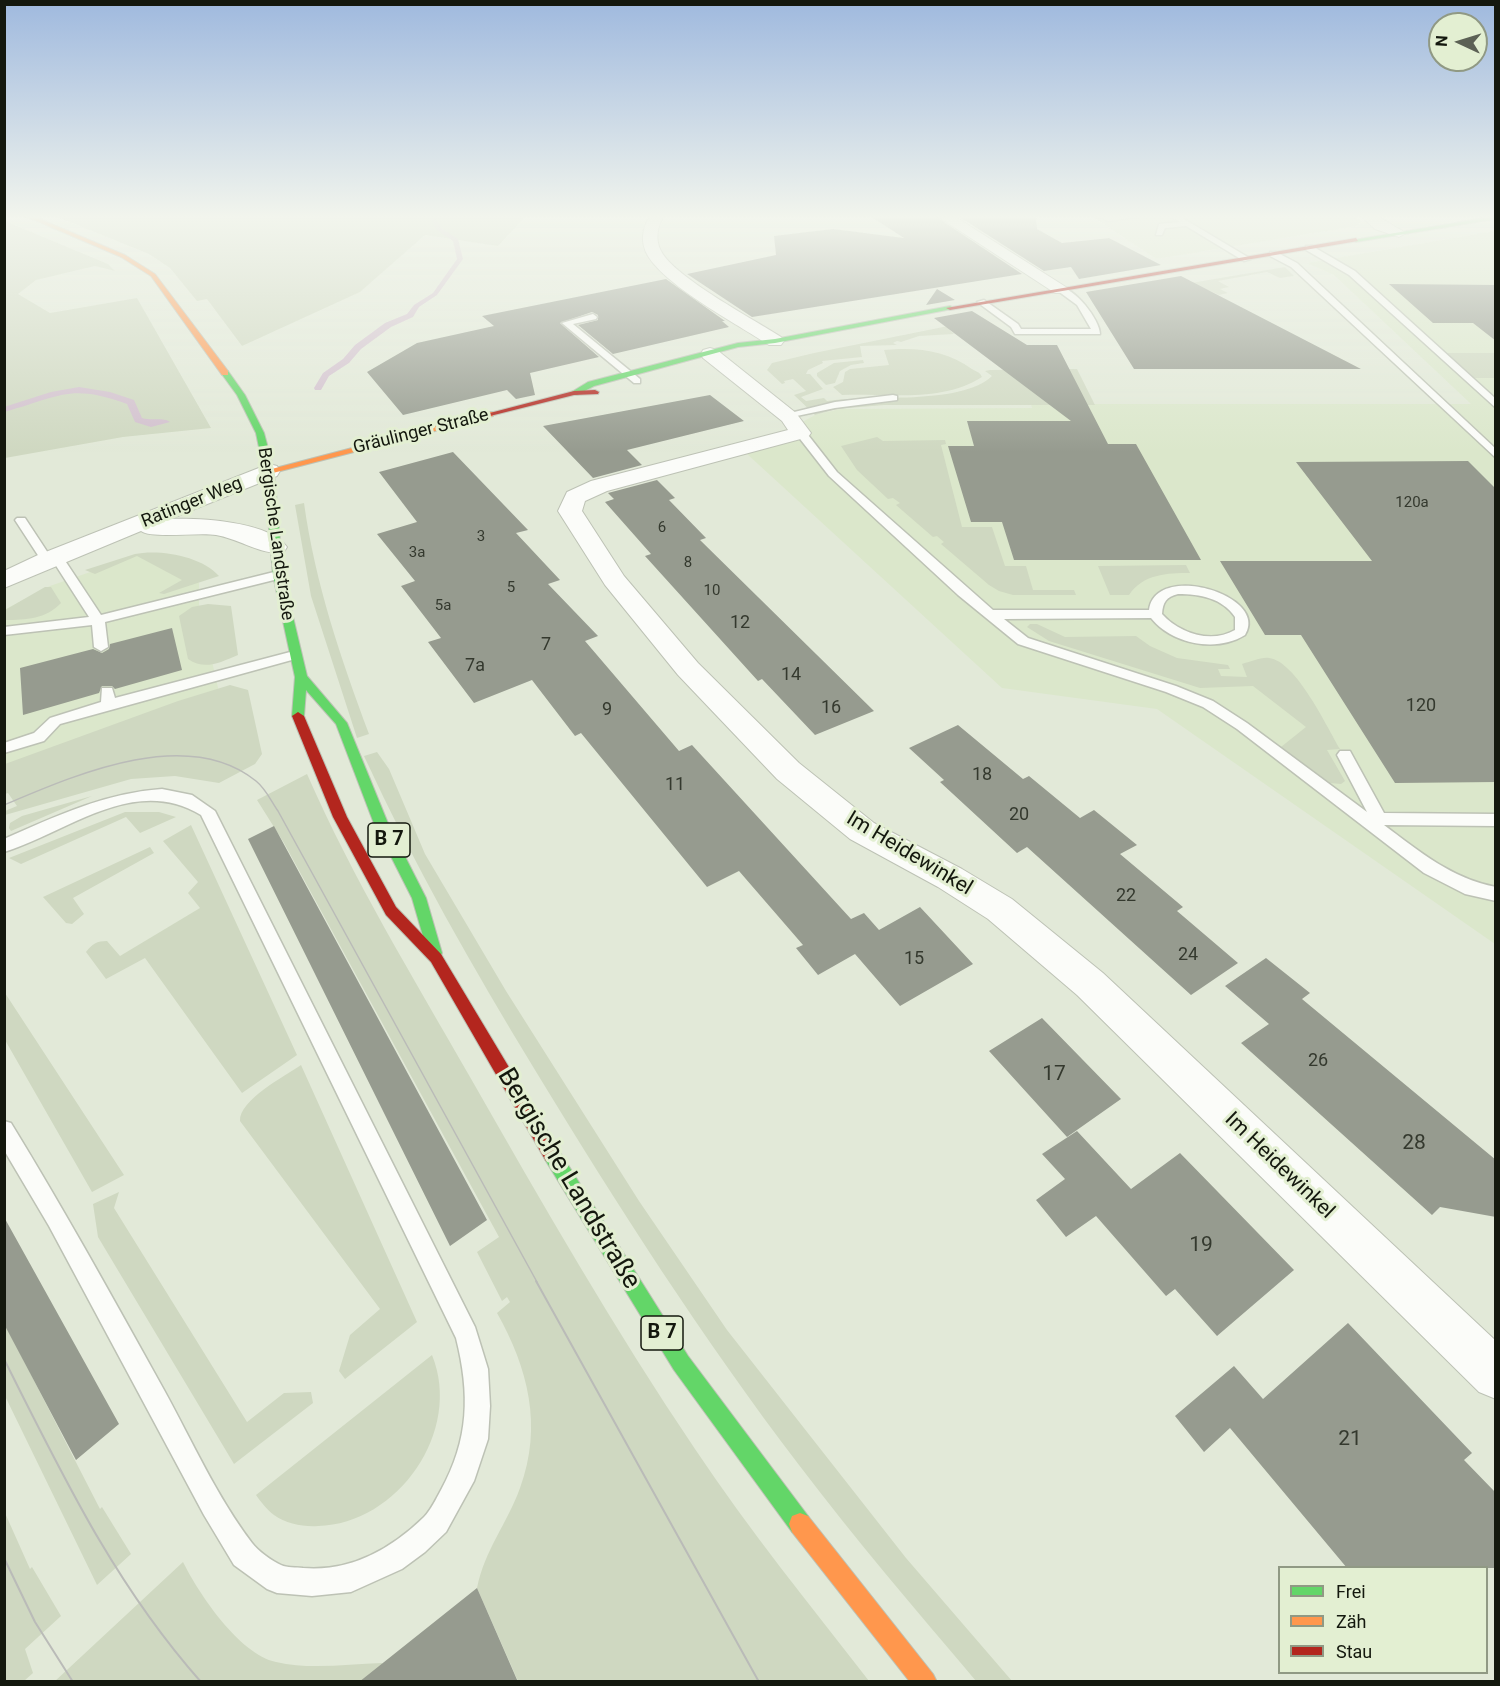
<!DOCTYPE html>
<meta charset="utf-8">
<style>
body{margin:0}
#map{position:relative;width:1500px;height:1686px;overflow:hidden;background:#e2e9d8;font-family:Roboto,sans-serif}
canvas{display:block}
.frame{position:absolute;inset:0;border:6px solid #14180e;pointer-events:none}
.legend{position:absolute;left:1278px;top:1566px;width:210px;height:108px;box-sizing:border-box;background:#e3efd2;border:2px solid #909984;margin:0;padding:8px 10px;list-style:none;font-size:18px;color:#14180e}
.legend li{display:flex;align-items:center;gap:12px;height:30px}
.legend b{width:30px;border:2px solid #909984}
.north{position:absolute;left:1428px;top:12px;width:60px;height:60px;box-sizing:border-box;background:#e3efd2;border:2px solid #909984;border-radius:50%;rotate:274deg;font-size:16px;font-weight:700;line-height:24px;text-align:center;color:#14180e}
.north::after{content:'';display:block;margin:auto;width:21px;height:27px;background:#5c6155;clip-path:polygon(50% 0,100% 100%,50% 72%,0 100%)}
</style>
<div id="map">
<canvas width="1500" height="1686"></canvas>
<div class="frame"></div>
<ul class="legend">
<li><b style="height:8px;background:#63d668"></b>Frei</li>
<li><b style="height:8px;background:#ff974d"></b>Zäh</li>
<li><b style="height:8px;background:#b3261e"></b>Stau</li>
</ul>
<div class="north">N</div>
</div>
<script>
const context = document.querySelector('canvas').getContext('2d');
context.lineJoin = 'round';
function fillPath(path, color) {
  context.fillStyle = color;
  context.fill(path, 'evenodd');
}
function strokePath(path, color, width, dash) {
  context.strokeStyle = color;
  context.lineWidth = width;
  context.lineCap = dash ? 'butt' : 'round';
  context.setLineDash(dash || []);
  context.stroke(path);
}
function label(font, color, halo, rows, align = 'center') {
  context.font = font + ' Roboto,sans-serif';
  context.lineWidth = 6;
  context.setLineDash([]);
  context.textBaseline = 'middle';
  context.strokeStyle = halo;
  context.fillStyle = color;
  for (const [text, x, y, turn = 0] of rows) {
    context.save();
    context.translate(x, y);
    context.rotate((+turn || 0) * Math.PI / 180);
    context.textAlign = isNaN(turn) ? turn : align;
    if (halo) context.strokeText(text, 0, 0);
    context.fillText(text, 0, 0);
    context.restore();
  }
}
fillPath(new Path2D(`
 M 1092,216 L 1354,216 L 1361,221 L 1357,226 L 1156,259 Z
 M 1495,231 L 1495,944 L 1157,709 L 1002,688 L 746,453 L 815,415 L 840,409 L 1032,408 L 1031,404 L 1471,404 L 1334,275 L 1307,263 Z
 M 139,555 L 199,583 L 199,605 L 219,692 L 5,767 L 4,610 L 50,586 Z`), '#dbe7cb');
fillPath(new Path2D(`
 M 55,216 L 526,216 L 498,246 L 425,235 L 360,292 L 242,346 L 207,299 L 197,301 L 170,268 L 149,254 Z
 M 5,221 L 108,264 L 115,271 L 95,266 L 36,280 L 18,294 L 50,313 L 137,298 L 211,428 L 123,437 L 5,458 Z
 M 1285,267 L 1294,276 L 1280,278 L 1267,272 L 1218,281 L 1229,287 L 1220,289 L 1228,293 L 1219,295 L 1208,290 L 1097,309 L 1091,300 Z
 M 973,321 L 949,329 L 954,334 L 919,336 L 901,342 L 897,341 L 893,343 L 897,345 L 860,346 L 862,357 L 822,361 L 823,363 L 808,370 L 806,374 L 810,374 L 823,389 L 801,397 L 806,401 L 824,398 L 827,401 C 870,394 960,406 992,376 L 985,371 L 990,370 L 1077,369 L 1095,405 L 884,405 L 837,409 L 815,415 L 794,395 L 806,391 L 793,379 L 784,381 L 785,383 L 782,384 L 767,370 L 772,363 L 814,353 Z
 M 898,349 C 925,348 950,353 972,369 C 978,373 979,371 982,377 C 942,403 887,393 842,395 L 833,387 L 843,382 L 845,372 L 850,369 L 889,365 L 884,350 Z
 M 1445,353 L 1495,353 L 1495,378 L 1473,378 Z
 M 863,360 L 864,363 L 851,365 L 840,371 L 835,383 L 826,385 L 817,376 L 817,373 L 834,363 Z
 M 877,437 L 883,441 L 945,440 L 946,444 L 941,445 L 962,527 L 992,527 L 1005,566 L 1026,566 L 1033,590 L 1074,590 L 1076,595 L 1013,595 L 999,591 L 989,585 L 941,544 L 944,542 L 937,536 L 933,537 L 896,505 L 900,503 L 893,498 L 888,499 L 857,470 L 841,446 Z
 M 304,503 C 315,583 341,659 369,734 L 357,738 L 311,596 L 295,505 Z
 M 135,554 C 159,549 202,556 219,576 L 164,594 L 159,593 L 182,580 L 137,556 L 95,574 L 85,570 Z
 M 1186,565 L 1190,573 C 1167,573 1143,574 1129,595 L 1110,595 L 1098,566 Z
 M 45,587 L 51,587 L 61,603 C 46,619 26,620 5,620 L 5,610 Z
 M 208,604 L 231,606 L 238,655 C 221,662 205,671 188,659 L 179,616 L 192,607 Z
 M 1030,624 L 1037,624 L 1065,637 L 1136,636 L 1150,646 L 1177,658 L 1228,665 L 1230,669 L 1218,669 L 1221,676 L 1247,677 L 1242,664 C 1250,662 1261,657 1269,658 C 1296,661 1327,727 1340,749 L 1327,750 L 1345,781 L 1341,784 L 1330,783 L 1281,747 L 1306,727 L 1253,686 L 1200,688 L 1049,641 L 1027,627 Z
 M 230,685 L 248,690 L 262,754 L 255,764 L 219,783 L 175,776 L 131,779 L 5,815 L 5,811 L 17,806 L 8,793 L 5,794 L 5,764 L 178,701 Z
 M 377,752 L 389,769 L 425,854 L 506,991 L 639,1201 L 727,1330 L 906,1558 L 1012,1681 L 976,1681 C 916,1610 855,1539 799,1465 C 703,1339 617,1205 535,1070 C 473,968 414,865 364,756 Z
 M 307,774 C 353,879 413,977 470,1077 C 542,1203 614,1329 695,1449 C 749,1530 810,1605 869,1681 L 518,1681 L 477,1588 C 485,1549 507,1524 520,1488 C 543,1426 528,1368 497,1313 L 510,1302 L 507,1297 L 502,1301 L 477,1252 L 499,1237 L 284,843 L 257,800 Z
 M 92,796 L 11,831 L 9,828 L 10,823 L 22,816 Z
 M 125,812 L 159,812 L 176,817 L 140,833 L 126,817 L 21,864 L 9,858 Z
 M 191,825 L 297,1055 L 242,1093 L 145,958 L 106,979 L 86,952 C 92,944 97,941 107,941 L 120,956 L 200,908 L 188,893 L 198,882 L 163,841 Z
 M 150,847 L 154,853 L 73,898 L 84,914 L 72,924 L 66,923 L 43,897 Z
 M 5,993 L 124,1175 L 92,1192 L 5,1040 Z
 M 301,1065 L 417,1322 L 345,1379 L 339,1371 L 350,1335 L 380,1309 L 240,1121 C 239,1100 285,1076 301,1065 Z
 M 119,1192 L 114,1208 L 247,1422 L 284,1393 L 311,1392 L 313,1403 L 234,1464 L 98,1237 L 93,1204 Z
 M 5,1324 L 100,1509 L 102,1507 L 131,1554 L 97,1585 L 5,1396 Z
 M 432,1355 C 463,1431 398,1524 318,1526 C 304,1527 286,1524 274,1515 C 267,1510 261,1502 256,1495 Z
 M 5,1513 L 30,1569 L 32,1567 L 61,1616 L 25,1649 L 33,1673 L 24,1681 L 6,1681 L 5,1679 Z
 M 183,1562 C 199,1594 239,1654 276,1662 C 310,1670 348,1664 382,1663 L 389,1681 L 54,1682 Z`), '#cfd8c1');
fillPath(new Path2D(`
 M 429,216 L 435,216 L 441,228 L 458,239 L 463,259 L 437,295 L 419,307 L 413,317 L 391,327 L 361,349 L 349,363 L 329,376 L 321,390 L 315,390 L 314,388 L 323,373 L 343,359 L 355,345 L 385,323 L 407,314 L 414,305 L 433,293 L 457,259 L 453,241 L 437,230 Z
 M 79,387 L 110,392 L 134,400 L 142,418 C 151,421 164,417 170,422 L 151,427 L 135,422 L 127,404 C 69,383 60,397 4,412 L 4,407 L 51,392 Z`), '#d2c0ce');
fillPath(new Path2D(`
 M 870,216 L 935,216 L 1022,274 L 752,317 L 687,274 L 776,255 L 774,236 L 833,229 L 904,238 Z
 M 958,216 L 1036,216 L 1037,229 L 1062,243 L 1109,238 L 1161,265 L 1079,279 L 1071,267 L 1044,271 Z
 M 1181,276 L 1361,369 L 1134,369 L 1086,292 Z
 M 666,279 L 725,321 L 722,321 L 729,327 L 613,354 L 578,325 L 598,320 L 598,315 L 592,312 L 560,323 L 599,357 L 530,373 L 535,395 L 516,399 L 507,390 L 403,415 L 367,372 L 417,343 L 494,326 L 482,316 Z
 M 1389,284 L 1496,285 L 1496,341 L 1473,323 L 1433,323 Z
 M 937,289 L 955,300 L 926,305 Z
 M 972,311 L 1027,345 L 1057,345 L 1108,444 L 1136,444 L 1201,560 L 1014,560 L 1002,522 L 971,522 L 948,446 L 974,446 L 967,421 L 1071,421 L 934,318 Z
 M 710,395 L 744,421 L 627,450 L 642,465 L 593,478 L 543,426 Z
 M 453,452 L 528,530 L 516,533 L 560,580 L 548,584 L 598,636 L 585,641 L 679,751 L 692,745 L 851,919 L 864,913 L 879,930 L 920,907 L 973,964 L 900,1006 L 855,954 L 818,975 L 796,948 L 803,945 L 739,871 L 707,887 L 581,733 L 575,736 L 532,680 L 474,703 L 428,642 L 441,638 L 401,586 L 415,581 L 377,534 L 417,522 L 379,472 Z
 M 1468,461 L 1496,489 L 1496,782 L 1395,783 L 1301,635 L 1265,635 L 1220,561 L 1372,561 L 1296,462 Z
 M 657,480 L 675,498 L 669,500 L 706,538 L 700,540 L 874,711 L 815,735 L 762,679 L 758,681 L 645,556 L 651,554 L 605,502 L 614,499 L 608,493 Z
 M 172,628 L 182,670 L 115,689 L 112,686 L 102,686 L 99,693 L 23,715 L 20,668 L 93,649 L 102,653 L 109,649 L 110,644 Z
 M 958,725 L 1023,779 L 1029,776 L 1080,818 L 1094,810 L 1137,845 L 1120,854 L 1183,907 L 1177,911 L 1238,963 L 1191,995 L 1027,847 L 1017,853 L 940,782 L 944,780 L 909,748 Z
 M 274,826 L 487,1220 L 450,1246 L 248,839 Z
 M 1266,958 L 1310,993 L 1302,999 L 1496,1160 L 1496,1217 L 1440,1207 L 1432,1215 L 1241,1043 L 1269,1024 L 1225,986 Z
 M 1042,1018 L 1121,1099 L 1067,1137 L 989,1051 Z
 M 1077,1131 L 1131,1189 L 1180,1153 L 1294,1270 L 1217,1336 L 1175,1289 L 1166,1296 L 1096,1216 L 1066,1237 L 1036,1200 L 1065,1179 L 1042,1154 Z
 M 4,1217 L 119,1424 L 76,1460 L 4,1324 Z
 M 1348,1323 L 1472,1453 L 1464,1460 L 1496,1493 L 1496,1568 L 1347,1568 L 1230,1428 L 1204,1452 L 1175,1416 L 1234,1366 L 1263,1399 Z
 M 477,1588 L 518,1682 L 359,1682 Z`), '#969b8f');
const lane = new Path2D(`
 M 1099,216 L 1142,216 L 1108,221 Z
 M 1170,216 L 1179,216 L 1251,259 L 1244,261 L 1186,226 L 1165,228 L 1162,235 L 1156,235 L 1159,224 L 1180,222 Z
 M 1306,246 L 1312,246 L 1355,271 L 1496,399 L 1496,408 L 1349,275 L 1306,250 Z
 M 1270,252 L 1276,252 L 1297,263 L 1496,449 L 1496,458 L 1291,267 L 1270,256 Z
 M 1058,287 C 1074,286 1100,320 1100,334 L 1015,334 L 1011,327 L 977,302 L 984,300 L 1018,324 L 1021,329 L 1091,329 L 1077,305 L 1058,291 Z
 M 593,314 L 597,317 L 596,319 L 573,324 L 640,379 L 640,383 L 634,383 L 562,323 Z
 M 893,395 L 897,396 L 897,400 L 835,408 L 787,418 L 782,415 L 835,402 Z
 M 797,431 L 805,431 L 837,472 L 993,610 L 1149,610 C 1155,561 1270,595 1245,635 C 1216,653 1172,644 1151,618 L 1004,619 L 1028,638 L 1176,686 L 1213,701 L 1247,723 L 1367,812 L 1337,755 L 1340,751 L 1350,751 L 1384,813 L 1496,814 L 1496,826 L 1384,825 C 1419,851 1452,879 1496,887 L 1496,901 L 1465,894 L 1424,873 L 1237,729 L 1203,707 L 1166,692 L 1018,644 L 958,595 L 829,476 L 797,435 ZM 1178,594 C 1200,594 1222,598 1235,617 L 1235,630 C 1211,644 1179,633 1162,614 C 1163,602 1166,597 1178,594 Z
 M 17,518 L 25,518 L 50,556 L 60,553 L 101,615 L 278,571 L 284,575 L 282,578 L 105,622 L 108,647 L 101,651 L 94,647 L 92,625 L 4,635 L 4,627 L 89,617 L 53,561 L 43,563 L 15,520 Z
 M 294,651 L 301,655 L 299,658 L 60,724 L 44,741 L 4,753 L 4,743 L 34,733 L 50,718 L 101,702 L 102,688 L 112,688 L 115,698 Z
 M 162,789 L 192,795 L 215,811 L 475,1327 L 488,1369 L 490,1406 L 488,1439 L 474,1481 L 446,1532 L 425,1552 L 402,1569 L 351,1592 L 312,1596 L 277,1593 L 267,1589 L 234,1565 L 204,1515 L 49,1226 L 4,1150 L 4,1121 L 11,1123 C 65,1211 114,1300 164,1390 C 192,1441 217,1497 252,1543 C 258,1551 272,1561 281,1565 C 287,1568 296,1567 303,1568 C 351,1572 391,1549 424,1517 C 431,1510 436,1499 441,1490 C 469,1439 470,1394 456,1338 L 201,815 C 134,774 68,832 4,852 L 4,839 C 56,816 105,793 162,789 Z`);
const street = new Path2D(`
 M 650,216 L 664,216 C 657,226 655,240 661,251 C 674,277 755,320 781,337 L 784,341 L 781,345 L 769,345 C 737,324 667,287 648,256 C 640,243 642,228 650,216 Z
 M 937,216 L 954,216 L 1069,289 L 1067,293 L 1055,293 Z
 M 1361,216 L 1377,216 L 1406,233 L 1399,237 L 1375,229 Z
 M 710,348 L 717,350 L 796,413 L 811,433 L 808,437 L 607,491 L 585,501 L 582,511 L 624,576 L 698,663 L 799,763 L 874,823 L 962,869 L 1012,899 L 1103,973 L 1496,1341 L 1496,1399 L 1479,1392 L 1077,995 L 988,919 L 938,887 L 850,839 L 777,779 L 678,675 L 605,585 L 558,511 L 567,492 L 591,481 L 788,430 L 782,421 L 703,358 L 701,354 L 703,350 Z
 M 269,464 L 277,466 L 280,471 L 277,476 L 170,519 C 199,518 269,521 287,547 L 284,552 C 265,557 237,538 216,535 C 199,532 151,539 141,531 L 4,588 L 4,571 L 38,555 Z`);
const fast = new Path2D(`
 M 1496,216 L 1496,219 L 1356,242 L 1353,240 Z
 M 950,306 L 952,307 L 952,309 L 775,343 L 738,347 L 594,386 L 577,395 L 570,393 L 588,382 L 738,343 L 775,339 Z
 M 222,371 L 228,371 L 245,395 L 264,433 L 274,471 L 283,575 L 307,676 L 347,723 L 387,821 L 426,898 L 442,953 L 440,957 L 435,959 L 430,957 L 428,953 L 412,898 L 373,821 L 336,724 L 306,690 L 304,716 L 298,720 L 292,716 L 295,677 L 273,575 L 264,471 L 256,433 L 237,395 L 221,373 Z
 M 552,1147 L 558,1149 L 688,1356 L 808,1516 L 811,1524 L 808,1532 L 800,1535 L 792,1532 L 674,1370 L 546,1161 L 543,1155 L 546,1149 Z`);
const slow = new Path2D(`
 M 25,216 L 33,216 L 125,255 L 155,274 L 228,371 L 228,375 L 222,375 L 151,276 L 121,257 Z
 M 490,412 L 493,412 L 493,416 L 269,474 L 264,471 Z
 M 800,1513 L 808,1516 L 933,1674 L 937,1682 L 910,1682 L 792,1532 L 789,1524 L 792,1516 Z`);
const jam = new Path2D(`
 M 1356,238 L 1358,241 L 950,310 L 946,308 Z
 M 595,390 L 599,392 L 598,394 L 574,395 L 490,416 L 486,414 L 574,391 Z
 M 298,712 L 304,716 L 347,817 L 396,907 L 441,954 L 558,1149 L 561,1155 L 558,1161 L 552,1163 L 546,1161 L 431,962 L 386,915 L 333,817 L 292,716 Z`);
strokePath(lane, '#bdc2b5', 3);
strokePath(street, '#bdc2b5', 2);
strokePath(fast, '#bdc2b5', 2);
strokePath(slow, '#bdc2b5', 2);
strokePath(jam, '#bdc2b5', 2);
fillPath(lane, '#fbfcf9');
fillPath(street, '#fbfcf9');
fillPath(fast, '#63d668');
fillPath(slow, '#ff974d');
fillPath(jam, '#b3261e');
strokePath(new Path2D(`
 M 4,805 C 75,775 187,725 256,781 C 266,789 271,801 278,811 L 537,1282`), '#babbb8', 1.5);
strokePath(new Path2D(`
 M 536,1281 L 759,1682
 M 4,1359 C 62,1474 114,1584 201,1682
 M 4,1558 L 35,1622 L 73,1682`), '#babbb8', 2);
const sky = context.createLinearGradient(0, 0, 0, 452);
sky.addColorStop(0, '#9fb9de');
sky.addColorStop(0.48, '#f2f5ed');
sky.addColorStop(1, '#f2f5ed00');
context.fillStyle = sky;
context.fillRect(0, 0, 1500, 452);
label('15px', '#34392e', null, [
 ["120a",1412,503],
 ["6",662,528],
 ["3",481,537],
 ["3a",417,553],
 ["8",688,563],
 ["5",511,588],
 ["10",712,591],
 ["5a",443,606]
]);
label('18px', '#14180e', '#e3efd2', [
 ["Gräulinger Straße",421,432,-14],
 ["Ratinger Weg",192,503,-22],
 ["Bergische Landstraße",275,534,82]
]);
label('18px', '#34392e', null, [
 ["12",740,623],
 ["7",546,645],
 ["7a",475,666],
 ["14",791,675],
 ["120",1421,706],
 ["16",831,708],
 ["9",607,710],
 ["18",982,775],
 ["11",675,785],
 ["20",1019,815],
 ["22",1126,896],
 ["24",1188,955],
 ["15",914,959],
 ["26",1318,1061]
]);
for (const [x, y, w] of [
 [389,840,42],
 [662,1333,42]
]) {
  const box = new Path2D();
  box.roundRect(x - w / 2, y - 17, w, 34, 4.5);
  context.fillStyle = '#e3efd2';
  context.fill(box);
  strokePath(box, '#14180e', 1.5);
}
label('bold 20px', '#14180e', null, [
 ["B 7",389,840],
 ["B 7",662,1333]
]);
label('21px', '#14180e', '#e3efd2', [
 ["Im Heidewinkel",909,854,31],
 ["Im Heidewinkel",1279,1166,44]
]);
label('21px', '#34392e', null, [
 ["17",1054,1075],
 ["28",1414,1144],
 ["19",1201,1246],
 ["21",1350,1440]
]);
label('26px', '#14180e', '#e3efd2', [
 ["Bergische Landstraße",568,1179,59]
]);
</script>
